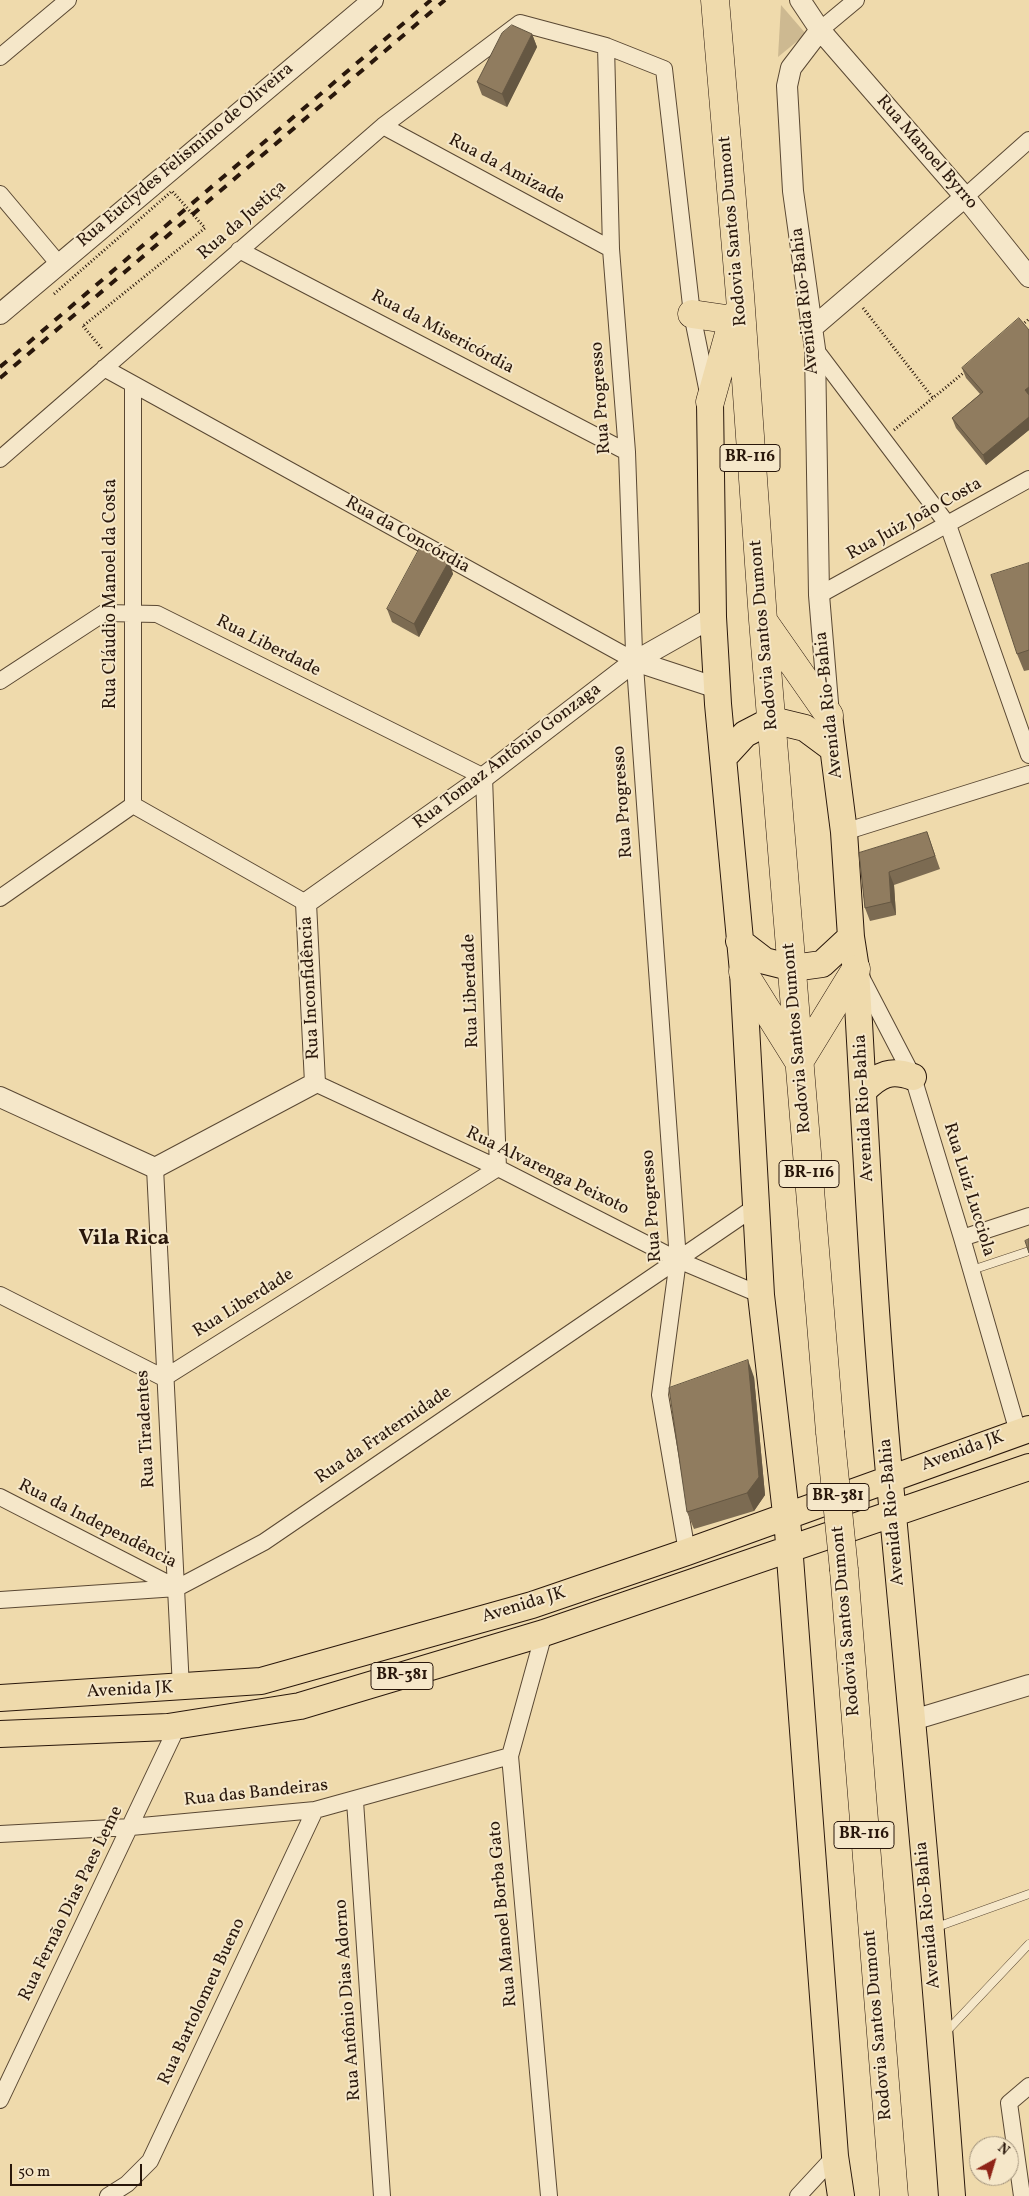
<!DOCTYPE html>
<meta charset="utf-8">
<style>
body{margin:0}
#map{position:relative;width:1029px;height:2196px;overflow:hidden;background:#efdaac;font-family:Vollkorn,serif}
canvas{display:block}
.north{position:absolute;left:969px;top:2136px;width:50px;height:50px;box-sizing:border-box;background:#f5e7c9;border:1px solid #a3947d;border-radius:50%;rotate:39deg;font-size:14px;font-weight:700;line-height:20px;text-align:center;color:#29170b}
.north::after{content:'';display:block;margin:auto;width:18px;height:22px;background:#8f2418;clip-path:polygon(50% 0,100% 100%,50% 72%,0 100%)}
.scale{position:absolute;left:10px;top:2164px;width:132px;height:22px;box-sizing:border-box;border:2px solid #29170b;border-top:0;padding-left:6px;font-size:15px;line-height:18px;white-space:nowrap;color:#29170b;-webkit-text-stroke:4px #f5e7c9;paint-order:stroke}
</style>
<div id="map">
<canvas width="1029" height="2196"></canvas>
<div class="north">N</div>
<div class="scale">50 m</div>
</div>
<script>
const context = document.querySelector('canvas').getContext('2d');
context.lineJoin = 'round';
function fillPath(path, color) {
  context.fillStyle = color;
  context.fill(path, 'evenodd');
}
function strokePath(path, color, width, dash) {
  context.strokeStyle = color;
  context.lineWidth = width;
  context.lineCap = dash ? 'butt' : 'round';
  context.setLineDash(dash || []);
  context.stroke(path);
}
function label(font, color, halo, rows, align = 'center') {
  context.font = font + ' Vollkorn,serif';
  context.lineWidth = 4;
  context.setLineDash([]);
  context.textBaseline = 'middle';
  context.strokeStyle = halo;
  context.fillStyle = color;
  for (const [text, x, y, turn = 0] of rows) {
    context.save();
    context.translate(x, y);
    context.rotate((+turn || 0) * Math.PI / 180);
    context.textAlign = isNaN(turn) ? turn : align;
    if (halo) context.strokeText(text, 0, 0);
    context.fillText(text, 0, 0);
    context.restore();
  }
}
fillPath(new Path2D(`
 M 781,5 L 806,34 L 778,57 Z`), '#cdb991');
const service = new Path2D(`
 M 972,1270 L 1029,1251
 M 934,1928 L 1029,1894
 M 946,2032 L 1029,1944`);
const minor = new Path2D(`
 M 820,30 L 856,0
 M 606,46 L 611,249 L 627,452 L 634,652 L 678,1260 L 660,1395 L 687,1552
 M 0,57 L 68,0
 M 383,126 L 611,249
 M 0,194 L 58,263
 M 965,197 L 1029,140
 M 239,250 L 627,452
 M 815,349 L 948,525 L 1029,755
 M 104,368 L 635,661
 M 0,459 L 383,126 L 520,23 L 606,46 L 664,69 L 692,314 L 708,393
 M 819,595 L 1029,479
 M 0,681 L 104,613 L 157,614 L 484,777 L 498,1168 L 164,1378 L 0,1295
 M 133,805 L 133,384
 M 844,832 L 1029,774
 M 0,898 L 133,805 L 306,903
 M 861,977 L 913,1077 L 962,1238 L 1018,1432
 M 315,1083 L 498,1168 L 678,1260 L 761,1295
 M 155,1168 L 181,1688
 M 962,1238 L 1029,1216
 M 0,1497 L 177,1588
 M 0,1600 L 177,1588 L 264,1542 L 755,1207
 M 544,1633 L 510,1756 L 549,2196
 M 355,1801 L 382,2196
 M 0,1834 L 131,1827 L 315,1810 L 510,1756
 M 0,2100 L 178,1725
 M 108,2196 L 127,2184 L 150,2161 L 315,1810
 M 798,2196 L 835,2156
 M 1022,2196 L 1009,2103 L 1029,2086`);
const tertiary = new Path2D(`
 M 800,0 L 820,30 L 965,197 L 1029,277
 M 820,30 L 791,68 L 787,86 L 793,191 L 815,349 L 819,595 L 829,715
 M 0,314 L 373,0
 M 811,329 L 965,197
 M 635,661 L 717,688
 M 0,1097 L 155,1168 L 315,1083 L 306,903 L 484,777 L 635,661 L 713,617
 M 913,1720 L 1029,1685`);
const primary = new Path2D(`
 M 710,402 L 713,617 L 718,704 L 743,972 L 761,1295 L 788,1531 L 835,2156 L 841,2196
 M 829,715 L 844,832 L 851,937 L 856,969 C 866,1144 874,1320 891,1494 C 913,1728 935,1962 952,2196
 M 723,758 L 745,734 L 772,720 L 805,728 L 832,748
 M 739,941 L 765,961 L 793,968 L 822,964 L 851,937
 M 864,1090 C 880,1074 891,1069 913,1077
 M 0,1698 L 261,1681 L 532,1605 L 687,1552 L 1029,1429
 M 0,1734 L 168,1727 L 300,1706 L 544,1633 L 1029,1467`);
const trunk = new Path2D(`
 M 715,0 L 740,295 L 763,620 L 830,1432
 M 692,314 L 733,320
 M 710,402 L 734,316
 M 764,622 L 829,715
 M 743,972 L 798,1060
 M 799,1062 L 856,969
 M 844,1570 L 894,2196`);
strokePath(service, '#5a4833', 9);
strokePath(minor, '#5a4833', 18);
strokePath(tertiary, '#5a4833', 22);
strokePath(primary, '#29170b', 28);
strokePath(trunk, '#29170b', 29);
strokePath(new Path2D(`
 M 863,308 L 933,398
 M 1022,325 L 1029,319
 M 83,326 L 103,350
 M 894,430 L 967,370`), '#29170b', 3, [1, 2.5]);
strokePath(service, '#f5e7c9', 8);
strokePath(minor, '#f5e7c9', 16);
strokePath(tertiary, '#f5e7c9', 20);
strokePath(primary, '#efdaac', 26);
strokePath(trunk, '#efdaac', 28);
strokePath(new Path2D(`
 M 0,367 L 431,0
 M 0,378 L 445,0`), '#29170b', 4, [9, 9]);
const trunkBridge = new Path2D(`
 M 830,1432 L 844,1570`);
strokePath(trunkBridge, '#29170b', 29, []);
strokePath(new Path2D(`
 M 54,294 L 172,191 L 205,228 L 83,326`), '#29170b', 3, [1, 2.5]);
strokePath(trunkBridge, '#efdaac', 28);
fillPath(new Path2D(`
 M 532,34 L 537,47 L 507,107 L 482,95 L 477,82 Z
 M 1029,330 L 1029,430 L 986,465 L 956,428 L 952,418 L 980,394 L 966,378 L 962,368 Z
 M 449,561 L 453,574 L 419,637 L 392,622 L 387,609 Z
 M 1029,563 L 1029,670 L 1024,671 L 1017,654 Z
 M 927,832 L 940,869 L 894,885 L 896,915 L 870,921 L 865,908 L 859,853 Z
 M 754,1377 L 765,1495 L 754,1511 L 694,1529 L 687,1512 Z`), '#7c6b52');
fillPath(new Path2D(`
 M 532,34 L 537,47 L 507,107 L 502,94 Z
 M 1029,387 L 1029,400 L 1025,390 Z
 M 1029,417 L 1029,430 L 986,465 L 983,455 Z
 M 449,561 L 453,574 L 419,637 L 414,624 Z
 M 889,872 L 894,885 L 896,915 L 891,902 Z
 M 748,1360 L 754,1377 L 765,1495 L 754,1511 L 747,1493 Z`), '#655742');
const building = new Path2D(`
 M 512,25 L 532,34 L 502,94 L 477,82 L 502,33 Z
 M 1019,318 L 1029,330 L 1029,387 L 1025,390 L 1029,395 L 1029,417 L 983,455 L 952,418 L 983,392 L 962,368 Z
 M 421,546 L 449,561 L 414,624 L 387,609 Z
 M 1029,563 L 1029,650 L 1017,654 L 991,575 Z
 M 927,832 L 935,856 L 889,872 L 891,902 L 865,908 L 859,853 Z
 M 1029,1239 L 1029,1253 L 1025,1241 Z
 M 748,1360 L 759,1477 L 747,1493 L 687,1512 L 669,1388 Z`);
fillPath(building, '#907c5f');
strokePath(building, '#655742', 1);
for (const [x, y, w] of [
 [750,458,60],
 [809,1174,60],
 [838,1497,62],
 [402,1676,62],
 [864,1835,60]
]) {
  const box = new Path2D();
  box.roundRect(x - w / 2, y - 13.5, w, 27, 4);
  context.fillStyle = '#f5e7c9';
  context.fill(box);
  strokePath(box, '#29170b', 1);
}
label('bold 16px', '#29170b', null, [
 ["BR-116",750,458],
 ["BR-116",809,1174],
 ["BR-381",838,1497],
 ["BR-381",402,1676],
 ["BR-116",864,1835]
]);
label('18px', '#29170b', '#f5e7c9', [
 ["Rua Manoel Byrro",926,153,49],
 ["Rua Euclydes Felismino de Oliveira",186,156,-40],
 ["Rua da Amizade",506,170,28],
 ["Rua da Justiça",243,221,-41],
 ["Rodovia Santos Dumont",734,231,-95],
 ["Avenida Rio-Bahia",806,301,-96],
 ["Rua da Misericórdia",442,333,28],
 ["Rua Progresso",602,398,-94],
 ["Rua Juiz João Costa",915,520,-29],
 ["Rua da Concórdia",407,536,29],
 ["Rua Cláudio Manoel da Costa",112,594,-90],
 ["Rodovia Santos Dumont",765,635,-95],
 ["Rua Liberdade",268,647,27],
 ["Avenida Rio-Bahia",830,705,-96],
 ["Rua Tomaz Antônio Gonzaga",508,757,-37],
 ["Rua Progresso",624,802,-94],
 ["Rua Inconfidência",311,988,-93],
 ["Rua Liberdade",472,991,-92],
 ["Rodovia Santos Dumont",798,1038,-95],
 ["Avenida Rio-Bahia",865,1108,-93],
 ["Rua Alvarenga Peixoto",547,1172,26],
 ["Rua Luiz Lucciola",968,1190,73],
 ["Rua Progresso",653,1206,-94],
 ["Rua Liberdade",244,1304,-32],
 ["Rua Tiradentes",147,1429,-93],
 ["Rua da Fraternidade",384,1436,-34],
 ["Avenida JK",963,1452,-20],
 ["Avenida Rio-Bahia",893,1512,-95],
 ["Rua da Independência",97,1525,27],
 ["Avenida JK",524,1606,-17],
 ["Rodovia Santos Dumont",847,1621,-95],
 ["Avenida JK",130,1691,-3],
 ["Rua das Bandeiras",256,1794,-6],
 ["Rua Fernão Dias Paes Leme",72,1904,-64],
 ["Rua Manoel Borba Gato",504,1914,-95],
 ["Avenida Rio-Bahia",929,1915,-95],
 ["Rua Antônio Dias Adorno",349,2000,-94],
 ["Rua Bartolomeu Bueno",203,2002,-65],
 ["Rodovia Santos Dumont",879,2025,-95]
]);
label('bold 22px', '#29170b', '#f5e7c9', [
 ["Vila Rica",124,1240]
]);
</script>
